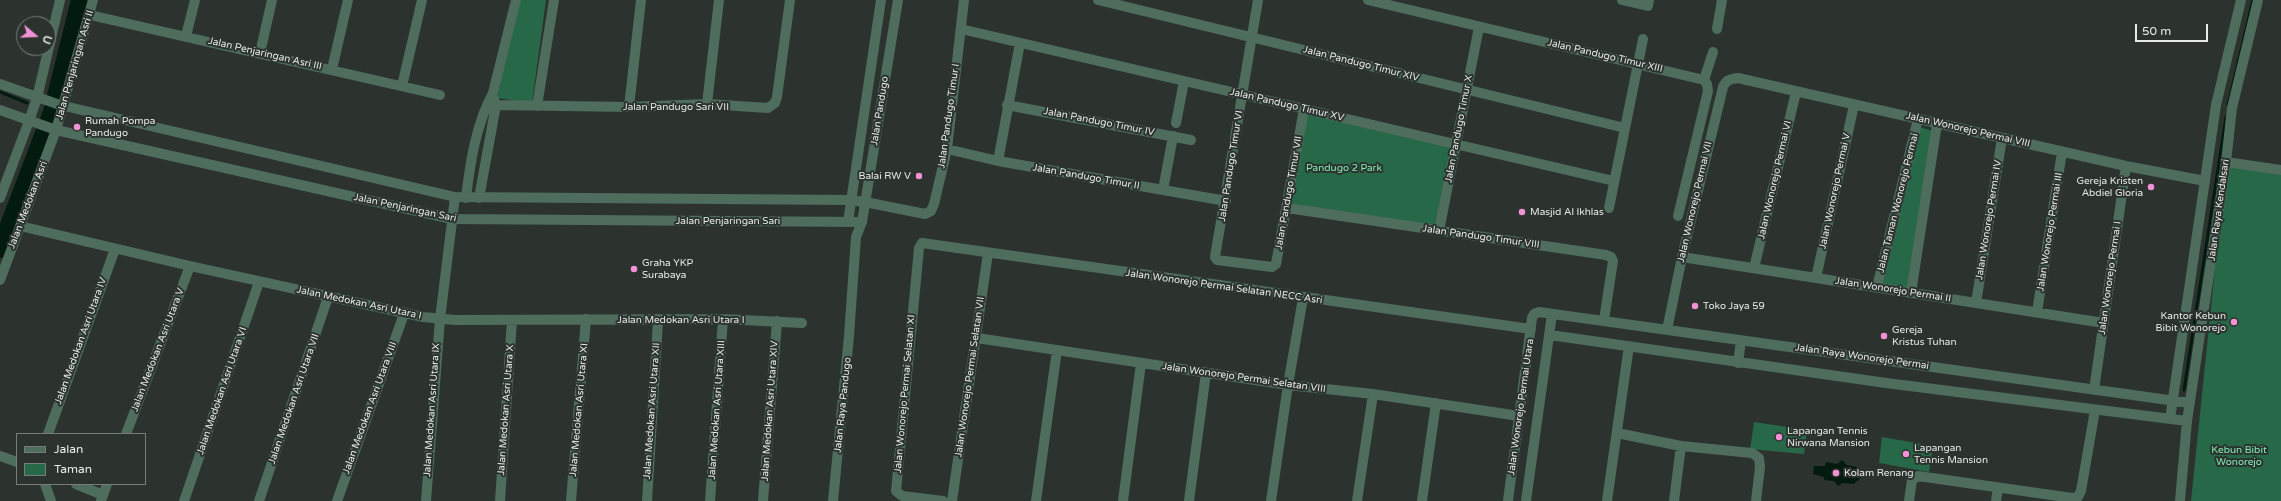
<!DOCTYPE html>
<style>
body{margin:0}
#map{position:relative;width:2281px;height:501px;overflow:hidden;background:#2c332f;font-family:"Varela Round",sans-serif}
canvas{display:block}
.legend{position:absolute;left:16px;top:433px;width:130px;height:52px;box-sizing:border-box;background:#2c332f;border:1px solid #767d79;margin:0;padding:5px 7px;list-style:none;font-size:12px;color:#e6ebe8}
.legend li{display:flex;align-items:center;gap:8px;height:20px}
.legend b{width:20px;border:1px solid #767d79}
.north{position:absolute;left:16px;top:16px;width:40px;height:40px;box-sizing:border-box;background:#2c332f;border:1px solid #767d79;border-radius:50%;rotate:109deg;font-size:11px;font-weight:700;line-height:16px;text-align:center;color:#e6ebe8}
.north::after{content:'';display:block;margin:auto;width:14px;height:18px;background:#f391d5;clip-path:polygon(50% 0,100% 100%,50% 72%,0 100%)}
.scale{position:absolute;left:2135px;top:24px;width:73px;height:18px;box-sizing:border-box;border:2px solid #e6ebe8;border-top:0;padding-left:5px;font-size:12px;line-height:14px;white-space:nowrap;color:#e6ebe8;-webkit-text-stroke:3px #2c332f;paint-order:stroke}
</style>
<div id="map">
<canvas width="2281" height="501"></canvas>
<ul class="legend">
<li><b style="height:5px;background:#4e6d5c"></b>Jalan</li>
<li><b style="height:11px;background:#266848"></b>Taman</li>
</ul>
<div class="north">U</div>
<div class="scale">50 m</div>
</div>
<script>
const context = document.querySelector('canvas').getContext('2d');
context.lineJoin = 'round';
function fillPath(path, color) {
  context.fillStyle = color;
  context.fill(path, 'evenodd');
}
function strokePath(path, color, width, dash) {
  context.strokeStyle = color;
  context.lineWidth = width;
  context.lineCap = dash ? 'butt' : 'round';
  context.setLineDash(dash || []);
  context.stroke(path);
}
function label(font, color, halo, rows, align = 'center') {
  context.font = font + ' "Varela Round",sans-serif';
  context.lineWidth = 4;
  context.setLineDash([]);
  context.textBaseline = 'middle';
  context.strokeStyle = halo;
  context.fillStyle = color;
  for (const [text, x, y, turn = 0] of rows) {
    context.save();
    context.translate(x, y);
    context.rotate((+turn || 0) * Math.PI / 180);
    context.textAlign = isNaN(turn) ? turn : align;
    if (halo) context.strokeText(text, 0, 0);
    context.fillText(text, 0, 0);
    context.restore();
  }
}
fillPath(new Path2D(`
 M 520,0 L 546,0 L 532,103 L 497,98 Z
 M 1304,109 L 1456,144 L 1439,231 L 1287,208 Z
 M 1920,127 L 1933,131 L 1908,291 L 1882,288 Z
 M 2226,162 L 2281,175 L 2281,501 L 2191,501 Z
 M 1754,422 L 1807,430 L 1804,454 L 1750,449 Z
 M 1882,437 L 1933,446 L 1929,472 L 1879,463 Z`), '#266848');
fillPath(new Path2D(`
 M 1842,460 L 1847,465 L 1857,467 L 1856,472 L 1861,477 L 1854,484 L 1843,483 L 1838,486 L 1834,481 L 1824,480 L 1824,477 L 1813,474 L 1814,466 L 1825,466 L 1826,462 L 1837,464 Z`), '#031b0f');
strokePath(new Path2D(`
 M 0,92 L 27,103
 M 2228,105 L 2253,0
 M 2184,390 L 2226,117`), '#031b0f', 3);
strokePath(new Path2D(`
 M 0,249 L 52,112 L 80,0`), '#031b0f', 18);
strokePath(new Path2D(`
 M 1098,0 L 1625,128
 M 1258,0 L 1215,257 L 1217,260 L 1272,267 L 1276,264 L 1304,109
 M 1368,0 L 1704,80 L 1707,84 L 1708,91 L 1678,216
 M 1622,0 L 1648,6 L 1649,0
 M 90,15 L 440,95
 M 961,29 L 1614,181
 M 1717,29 L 1722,0
 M 186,36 L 195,0
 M 260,53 L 272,0
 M 332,69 L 348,0
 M 1704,80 L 1713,52
 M 402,86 L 422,0
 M 707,104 L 719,0
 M 496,105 L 629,107 L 707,104 L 768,108 L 775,103 L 777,97 L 790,0
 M 1007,105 L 1191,140
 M 537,106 L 554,0
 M 629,107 L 641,0
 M 1176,123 L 1184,81
 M 947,149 L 998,161 L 1226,201
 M 998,161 L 1020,43
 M 2226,162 L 2281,170
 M 1163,190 L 1173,136
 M 0,198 L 29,121
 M 466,198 C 470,163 476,124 493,93 L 516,0
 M 479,198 L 496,105 L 494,99
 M 865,202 L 925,214 L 931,211 L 934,204 L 947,149 L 964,0
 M 1287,208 L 1606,255 L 1611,257 L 1613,261 L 1604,320
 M 1609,208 L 1643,39
 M 20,226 L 190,266 L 423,317 L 455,320 L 723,319 L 802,323
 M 1439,231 L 1479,27
 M 1682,257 L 2104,323
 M 1754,268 L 1796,92
 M 1816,278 L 1854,105
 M 0,280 L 56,130
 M 1877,287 L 1918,119
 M 1911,293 L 1937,124
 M 1976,303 L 2002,138
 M 2037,312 L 2062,152
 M 1667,330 L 1682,257 L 1723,87 C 1726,80 1730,79 1738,78 L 2126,166 L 2205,181
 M 1550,335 L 1886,383 L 2187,421
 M 977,338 L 1288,385 L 1373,394 L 1519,416
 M 1738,363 L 1741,341
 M 2094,390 L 2126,166
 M 2170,419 L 2216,105 L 2241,0
 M 1617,433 L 1681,446 L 1752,453 L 1759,458 L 1760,467 L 1756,501
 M 48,434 L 115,249
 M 126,434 L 190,266
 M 0,456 L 17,462
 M 45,484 L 51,501
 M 76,484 L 103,495
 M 101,501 L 107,484
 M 184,501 L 259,282
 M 259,501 L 328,297
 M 337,501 L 404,314
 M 426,501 L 440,319 L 455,197
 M 500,501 L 512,320
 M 571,501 L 586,319
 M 647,501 L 658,321
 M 710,501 L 723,319
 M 763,501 L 777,321
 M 833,501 L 849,336 L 856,237 L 862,222
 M 943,501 L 902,496 L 896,491 L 919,248 L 922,243 L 1531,329
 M 952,501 L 988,253
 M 1036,501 L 1057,350
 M 1123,501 L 1141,363
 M 1189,501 L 1206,373
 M 1271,501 L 1288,385 L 1303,298
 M 1357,501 L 1373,394
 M 1422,501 L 1436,403
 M 1508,501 L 1532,318 L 1534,314 L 1539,312 L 2190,403
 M 1526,501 L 1552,314
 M 1607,501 L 1629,346
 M 1674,501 L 1681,446
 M 1909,501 L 1912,480 L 1918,476 L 2072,498 L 2078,497 L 2081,491 L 2095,410
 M 1996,501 L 1998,488
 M 2180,501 L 2187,421 L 2226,162 L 2232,108 L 2258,0`), '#4e6d5c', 10);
strokePath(new Path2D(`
 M 0,84 L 60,105 L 455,197 L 850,200 L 865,202
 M 0,110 L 56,130 L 452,219 L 862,222 L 898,0
 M 29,121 L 37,98 L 60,0
 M 56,130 L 93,0
 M 848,222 L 881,0`), '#4e6d5c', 10);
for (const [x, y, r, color] of [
 [77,127,4,"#f391d5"],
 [919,176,4,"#f391d5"],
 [2151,187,4,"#f391d5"],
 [1522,212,4,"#f391d5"],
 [634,269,4,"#f391d5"],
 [1695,306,4,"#f391d5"],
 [2234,322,4,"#f391d5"],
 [1884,336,4,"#f391d5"],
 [1779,437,4,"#f391d5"],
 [1906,454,4,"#f391d5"],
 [1836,473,4,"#f391d5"]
]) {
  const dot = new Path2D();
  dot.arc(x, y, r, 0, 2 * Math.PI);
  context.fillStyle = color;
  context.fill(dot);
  strokePath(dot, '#2c332f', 1.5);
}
label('10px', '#e6ebe8', '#2c332f', [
 ["Jalan Penjaringan Asri III",265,54,13],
 ["Jalan Pandugo Timur XIII",1605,56,13],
 ["Jalan Pandugo Timur XIV",1361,64,14],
 ["Jalan Penjaringan Asri II",75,65,-74],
 ["Jalan Pandugo Timur XV",1287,105,13],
 ["Jalan Pandugo Sari VII",676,107],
 ["Jalan Pandugo",880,111,-81],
 ["Jalan Pandugo Timur I",949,116,-82],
 ["Jalan Pandugo Timur IV",1099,122,11],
 ["Jalan Pandugo Timur X",1459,129,-79],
 ["Jalan Wonorejo Permai VIII",1968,130,13],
 ["Jalan Pandugo Timur VI",1231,166,-81],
 ["Jalan Pandugo Timur II",1086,177,10],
 ["Jalan Wonorejo Permai VI",1775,180,-77],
 ["Jalan Wonorejo Permai V",1835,191,-78],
 ["Jalan Pandugo Timur VII",1289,193,-80],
 ["Jalan Wonorejo Permai VII",1695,202,-77],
 ["Jalan Taman Wonorejo Permai",1898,203,-76],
 ["Jalan Medokan Asri",28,205,-69],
 ["Jalan Penjaringan Sari",405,208,12],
 ["Jalan Raya Kendalsari",2219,210,-82],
 ["Jalan Wonorejo Permai IV",1989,220,-81],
 ["Jalan Penjaringan Sari",728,221],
 ["Jalan Wonorejo Permai III",2050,232,-81],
 ["Jalan Pandugo Timur VIII",1481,237,8],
 ["Jalan Wonorejo Permai I",2110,278,-82],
 ["Jalan Wonorejo Permai Selatan NECC Asri",1224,287,8],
 ["Jalan Wonorejo Permai II",1893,290,9],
 ["Jalan Medokan Asri Utara I",359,303,12],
 ["Jalan Medokan Asri Utara I",681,320],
 ["Jalan Medokan Asri Utara IV",81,341,-70],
 ["Jalan Medokan Asri Utara V",158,350,-69],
 ["Jalan Raya Wonorejo Permai",1862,357,8],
 ["Jalan Wonorejo Permai Selatan VII",970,377,-82],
 ["Jalan Wonorejo Permai Selatan VIII",1244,378,8],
 ["Jalan Medokan Asri Utara VI",222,391,-71],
 ["Jalan Wonorejo Permai Selatan XI",905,394,-85],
 ["Jalan Medokan Asri Utara VII",294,399,-71],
 ["Jalan Raya Pandugo",843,405,-84],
 ["Jalan Wonorejo Permai Utara",1521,407,-82],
 ["Jalan Medokan Asri Utara VIII",370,408,-70],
 ["Jalan Medokan Asri Utara IX",432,410,-86],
 ["Jalan Medokan Asri Utara X",506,410,-86],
 ["Jalan Medokan Asri Utara XI",579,410,-85],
 ["Jalan Medokan Asri Utara XIII",717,410,-86],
 ["Jalan Medokan Asri Utara XII",652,411,-86],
 ["Jalan Medokan Asri Utara XIV",770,411,-86]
]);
label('10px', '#e6ebe8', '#2c332f', [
 ["Rumah Pompa",85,121],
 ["Pandugo",85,133],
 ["Balai RW V",911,176,"right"],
 ["Gereja Kristen",2143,181,"right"],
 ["Abdiel Gloria",2143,193,"right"],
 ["Masjid Al Ikhlas",1530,212],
 ["Graha YKP",642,263],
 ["Surabaya",642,275],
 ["Toko Jaya 59",1703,306],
 ["Kantor Kebun",2226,316,"right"],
 ["Bibit Wonorejo",2226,328,"right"],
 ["Gereja",1892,330],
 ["Kristus Tuhan",1892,342],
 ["Lapangan Tennis",1787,431],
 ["Nirwana Mansion",1787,443],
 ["Lapangan",1914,448],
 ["Tennis Mansion",1914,460],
 ["Kolam Renang",1844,473]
], 'left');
label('10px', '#80eeb5', '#2c332f', [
 ["Pandugo 2 Park",1344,168],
 ["Kebun Bibit",2239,450],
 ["Wonorejo",2239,462]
]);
</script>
